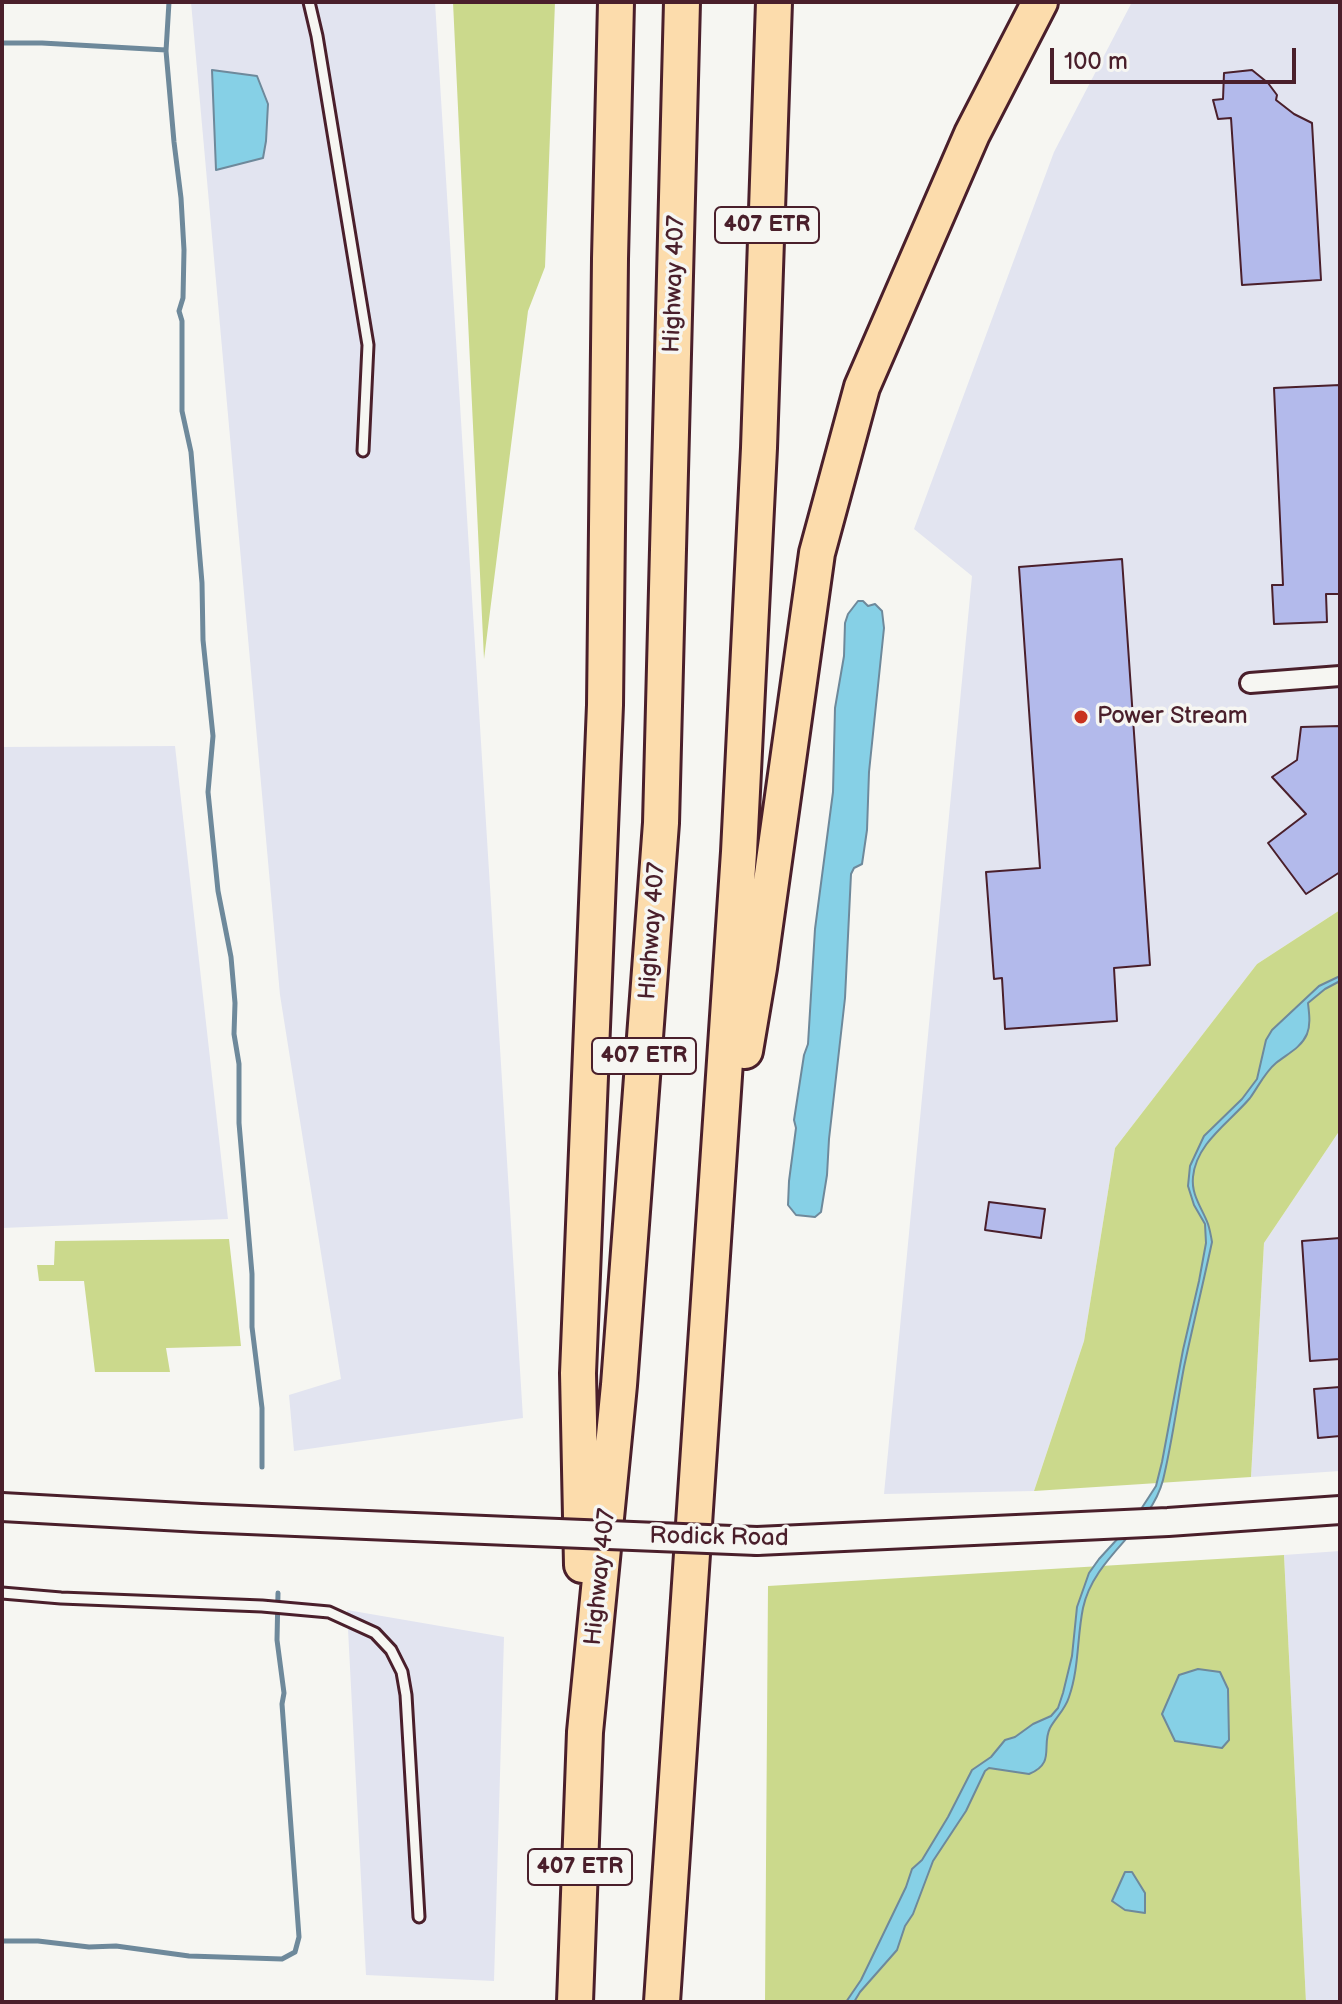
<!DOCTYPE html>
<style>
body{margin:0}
#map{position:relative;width:1342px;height:2004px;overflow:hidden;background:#f6f6f2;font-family:"Balsamiq Sans",sans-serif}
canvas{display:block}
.frame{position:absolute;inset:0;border:4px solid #4a1f2b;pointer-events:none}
.scale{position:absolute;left:1050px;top:48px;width:246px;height:36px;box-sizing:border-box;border:4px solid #4a1f2b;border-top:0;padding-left:10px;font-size:24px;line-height:28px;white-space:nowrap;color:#4a1f2b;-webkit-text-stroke:6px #f6f6f2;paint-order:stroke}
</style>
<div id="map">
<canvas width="1342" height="2004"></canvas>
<div class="frame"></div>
<div class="scale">100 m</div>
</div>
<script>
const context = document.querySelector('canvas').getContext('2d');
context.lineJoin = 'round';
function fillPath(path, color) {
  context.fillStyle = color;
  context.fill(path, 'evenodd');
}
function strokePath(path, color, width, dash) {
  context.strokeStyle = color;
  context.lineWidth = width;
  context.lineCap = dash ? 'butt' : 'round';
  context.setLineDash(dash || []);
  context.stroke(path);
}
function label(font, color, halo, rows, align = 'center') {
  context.font = font + ' "Balsamiq Sans",sans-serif';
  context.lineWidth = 7;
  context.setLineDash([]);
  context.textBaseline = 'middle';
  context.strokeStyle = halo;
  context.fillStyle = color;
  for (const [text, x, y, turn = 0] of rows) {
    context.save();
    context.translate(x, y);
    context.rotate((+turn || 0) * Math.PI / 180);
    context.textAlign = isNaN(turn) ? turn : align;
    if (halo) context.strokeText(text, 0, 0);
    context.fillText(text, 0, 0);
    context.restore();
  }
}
fillPath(new Path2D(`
 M 191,2 L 435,2 L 523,1418 L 294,1451 L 289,1395 L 341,1379 L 280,995 Z
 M 1132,2 L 1340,2 L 1340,910 L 1257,964 L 1115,1148 L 1084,1341 L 1034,1491 L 884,1494 L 972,576 L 914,529 L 1054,152 Z
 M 175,746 L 228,1219 L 2,1228 L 2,747 Z
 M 1340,1130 L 1340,1471 L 1251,1477 L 1264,1243 Z
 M 1340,1551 L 1340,2002 L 1306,2002 L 1284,1555 Z
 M 347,1610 L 504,1637 L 494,1981 L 366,1975 Z`), '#e2e4f0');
fillPath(new Path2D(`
 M 453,2 L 555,2 L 545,267 L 528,311 L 484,659 Z
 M 1340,910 L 1340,1130 L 1264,1243 L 1251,1477 L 1034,1491 L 1084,1341 L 1115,1148 L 1257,964 Z
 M 229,1239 L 241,1346 L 166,1348 L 170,1372 L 95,1372 L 84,1281 L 39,1281 L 37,1265 L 54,1265 L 55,1241 Z
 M 1284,1555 L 1306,2002 L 765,2002 L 768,1586 Z`), '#cbd98c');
const water = new Path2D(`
 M 212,70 L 257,76 L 268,104 L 266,141 L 263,158 L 216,170 Z
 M 858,601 L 863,601 L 868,606 L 875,604 L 882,611 L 884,628 L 869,772 L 867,830 L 862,864 L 854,868 L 851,874 L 845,998 L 829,1139 L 827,1175 L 821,1212 L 815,1217 L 796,1215 L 788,1205 L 789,1181 L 796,1128 L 794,1120 L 804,1055 L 808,1044 L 815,929 L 833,792 L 835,708 L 844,656 L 845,623 L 848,614 Z
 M 1340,976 L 1340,981 L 1325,989 L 1308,1003 C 1309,1013 1311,1024 1307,1034 C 1301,1048 1287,1054 1276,1063 C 1265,1072 1258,1087 1250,1098 C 1230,1122 1196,1143 1193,1177 C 1191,1195 1202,1208 1208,1224 C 1210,1230 1211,1236 1212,1242 C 1203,1284 1193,1325 1184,1367 C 1177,1404 1172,1443 1163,1480 C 1150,1530 1094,1556 1083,1608 C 1077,1637 1079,1669 1069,1697 C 1065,1710 1056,1717 1050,1728 C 1041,1746 1056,1763 1029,1774 L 989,1768 L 985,1771 L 966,1811 L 933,1861 L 913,1914 L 905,1926 L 897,1950 L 860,1992 L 854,2002 L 846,2002 L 861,1980 L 906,1887 L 912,1869 L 922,1860 L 948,1817 L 972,1770 L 991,1757 L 1005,1740 L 1015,1737 L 1033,1724 L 1051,1716 L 1058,1708 L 1063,1693 L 1072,1656 L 1077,1607 L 1089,1573 L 1099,1559 L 1132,1523 L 1156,1486 L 1162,1462 L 1183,1350 L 1199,1281 L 1206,1243 L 1205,1224 L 1194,1205 L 1188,1186 L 1190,1166 L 1204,1136 L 1242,1099 L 1257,1079 L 1266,1040 L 1272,1030 L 1319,986 Z
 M 1198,1669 L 1220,1672 L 1228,1689 L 1229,1740 L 1222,1748 L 1175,1741 L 1162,1714 L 1179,1675 Z
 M 1125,1872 L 1132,1872 L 1145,1893 L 1145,1913 L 1125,1910 L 1112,1901 Z`);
fillPath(water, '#86d0e6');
strokePath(water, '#6e899b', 2);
strokePath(new Path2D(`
 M 169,2 L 166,51 L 174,142 L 181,198 L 184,250 L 183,298 L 179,311 L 182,321 L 182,411 L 191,452 L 202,583 L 203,640 L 213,736 L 208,792 L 218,891 L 231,957 L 235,1003 L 234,1034 L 239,1064 L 239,1123 L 252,1274 L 252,1327 L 262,1408 L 262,1467
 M 2,43 L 42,43 L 166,50
 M 2,1941 L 38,1941 L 89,1947 L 116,1946 L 189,1956 L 282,1959 L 295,1952 L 299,1937 L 282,1704 L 284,1693 L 277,1640 L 278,1593`), '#6e899b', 5);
const building = new Path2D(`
 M 1252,70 L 1268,83 L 1277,95 L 1276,100 L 1294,114 L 1312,123 L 1321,280 L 1242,285 L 1231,118 L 1218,119 L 1213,100 L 1223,99 L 1224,73 Z
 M 1340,385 L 1340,594 L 1326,594 L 1327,622 L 1274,624 L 1272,585 L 1283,585 L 1274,388 Z
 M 1122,559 L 1150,965 L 1114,968 L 1117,1021 L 1005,1029 L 1002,978 L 994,979 L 986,872 L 1040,868 L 1019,567 Z
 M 1340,726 L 1340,872 L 1306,894 L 1268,843 L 1306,814 L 1272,777 L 1297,760 L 1301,727 Z
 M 989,1202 L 1045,1209 L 1041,1238 L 985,1230 Z
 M 1340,1238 L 1340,1359 L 1310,1361 L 1302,1241 Z
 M 1340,1387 L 1340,1436 L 1318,1438 L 1314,1389 Z`);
fillPath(building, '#b3baeb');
strokePath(building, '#4a1f2b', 2);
const lane = new Path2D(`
 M 309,2 L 317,36 L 368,345 L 363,451
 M 2,1593 L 61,1598 L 262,1606 L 329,1612 L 375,1633 L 391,1650 L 402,1672 L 406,1695 L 419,1917`);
const street = new Path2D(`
 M 1250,683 L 1340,676`);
const secondary = new Path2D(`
 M 2,1507 L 201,1518 L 509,1531
 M 757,1541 L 1168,1522 L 1340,1510`);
const highway = new Path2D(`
 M 745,1051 L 759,968 L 817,553 L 862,387 L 972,134 L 1040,2
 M 582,1565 L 578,1373 L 605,705 L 610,259 L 616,2
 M 575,2002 L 585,1732 L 619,1385 L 661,823 L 682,2
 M 662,2002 L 739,852 L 759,448 L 774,2`);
strokePath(lane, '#4a1f2b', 15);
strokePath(street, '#4a1f2b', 24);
strokePath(secondary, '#4a1f2b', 32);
strokePath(highway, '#4a1f2b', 40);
strokePath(lane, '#f6f6f2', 9);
strokePath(street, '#f6f6f2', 18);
strokePath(secondary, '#f6f6f2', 26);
strokePath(highway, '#fcdcac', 34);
const secondaryBridge = new Path2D(`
 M 509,1531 L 757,1541`);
strokePath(secondaryBridge, '#4a1f2b', 32, []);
strokePath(secondaryBridge, '#f6f6f2', 26);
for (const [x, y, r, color] of [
 [1081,717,8,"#c8321e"]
]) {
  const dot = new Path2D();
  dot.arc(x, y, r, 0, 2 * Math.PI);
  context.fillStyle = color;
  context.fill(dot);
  strokePath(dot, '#f6f6f2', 3);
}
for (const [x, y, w] of [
 [767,225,104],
 [644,1056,104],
 [580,1867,104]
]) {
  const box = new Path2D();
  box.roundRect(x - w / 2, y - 18, w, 36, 6);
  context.fillStyle = '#f6f6f2';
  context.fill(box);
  strokePath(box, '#4a1f2b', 2);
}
label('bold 22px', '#4a1f2b', null, [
 ["407 ETR",767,225],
 ["407 ETR",644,1056],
 ["407 ETR",580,1867]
]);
label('24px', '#4a1f2b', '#f6f6f2', [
 ["Highway 407",675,284,-88],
 ["Highway 407",653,931,-86],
 ["Rodick Road",719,1538,1],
 ["Highway 407",601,1577,-84]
]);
label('24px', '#4a1f2b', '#f6f6f2', [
 ["Power Stream",1097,717]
], 'left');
</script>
